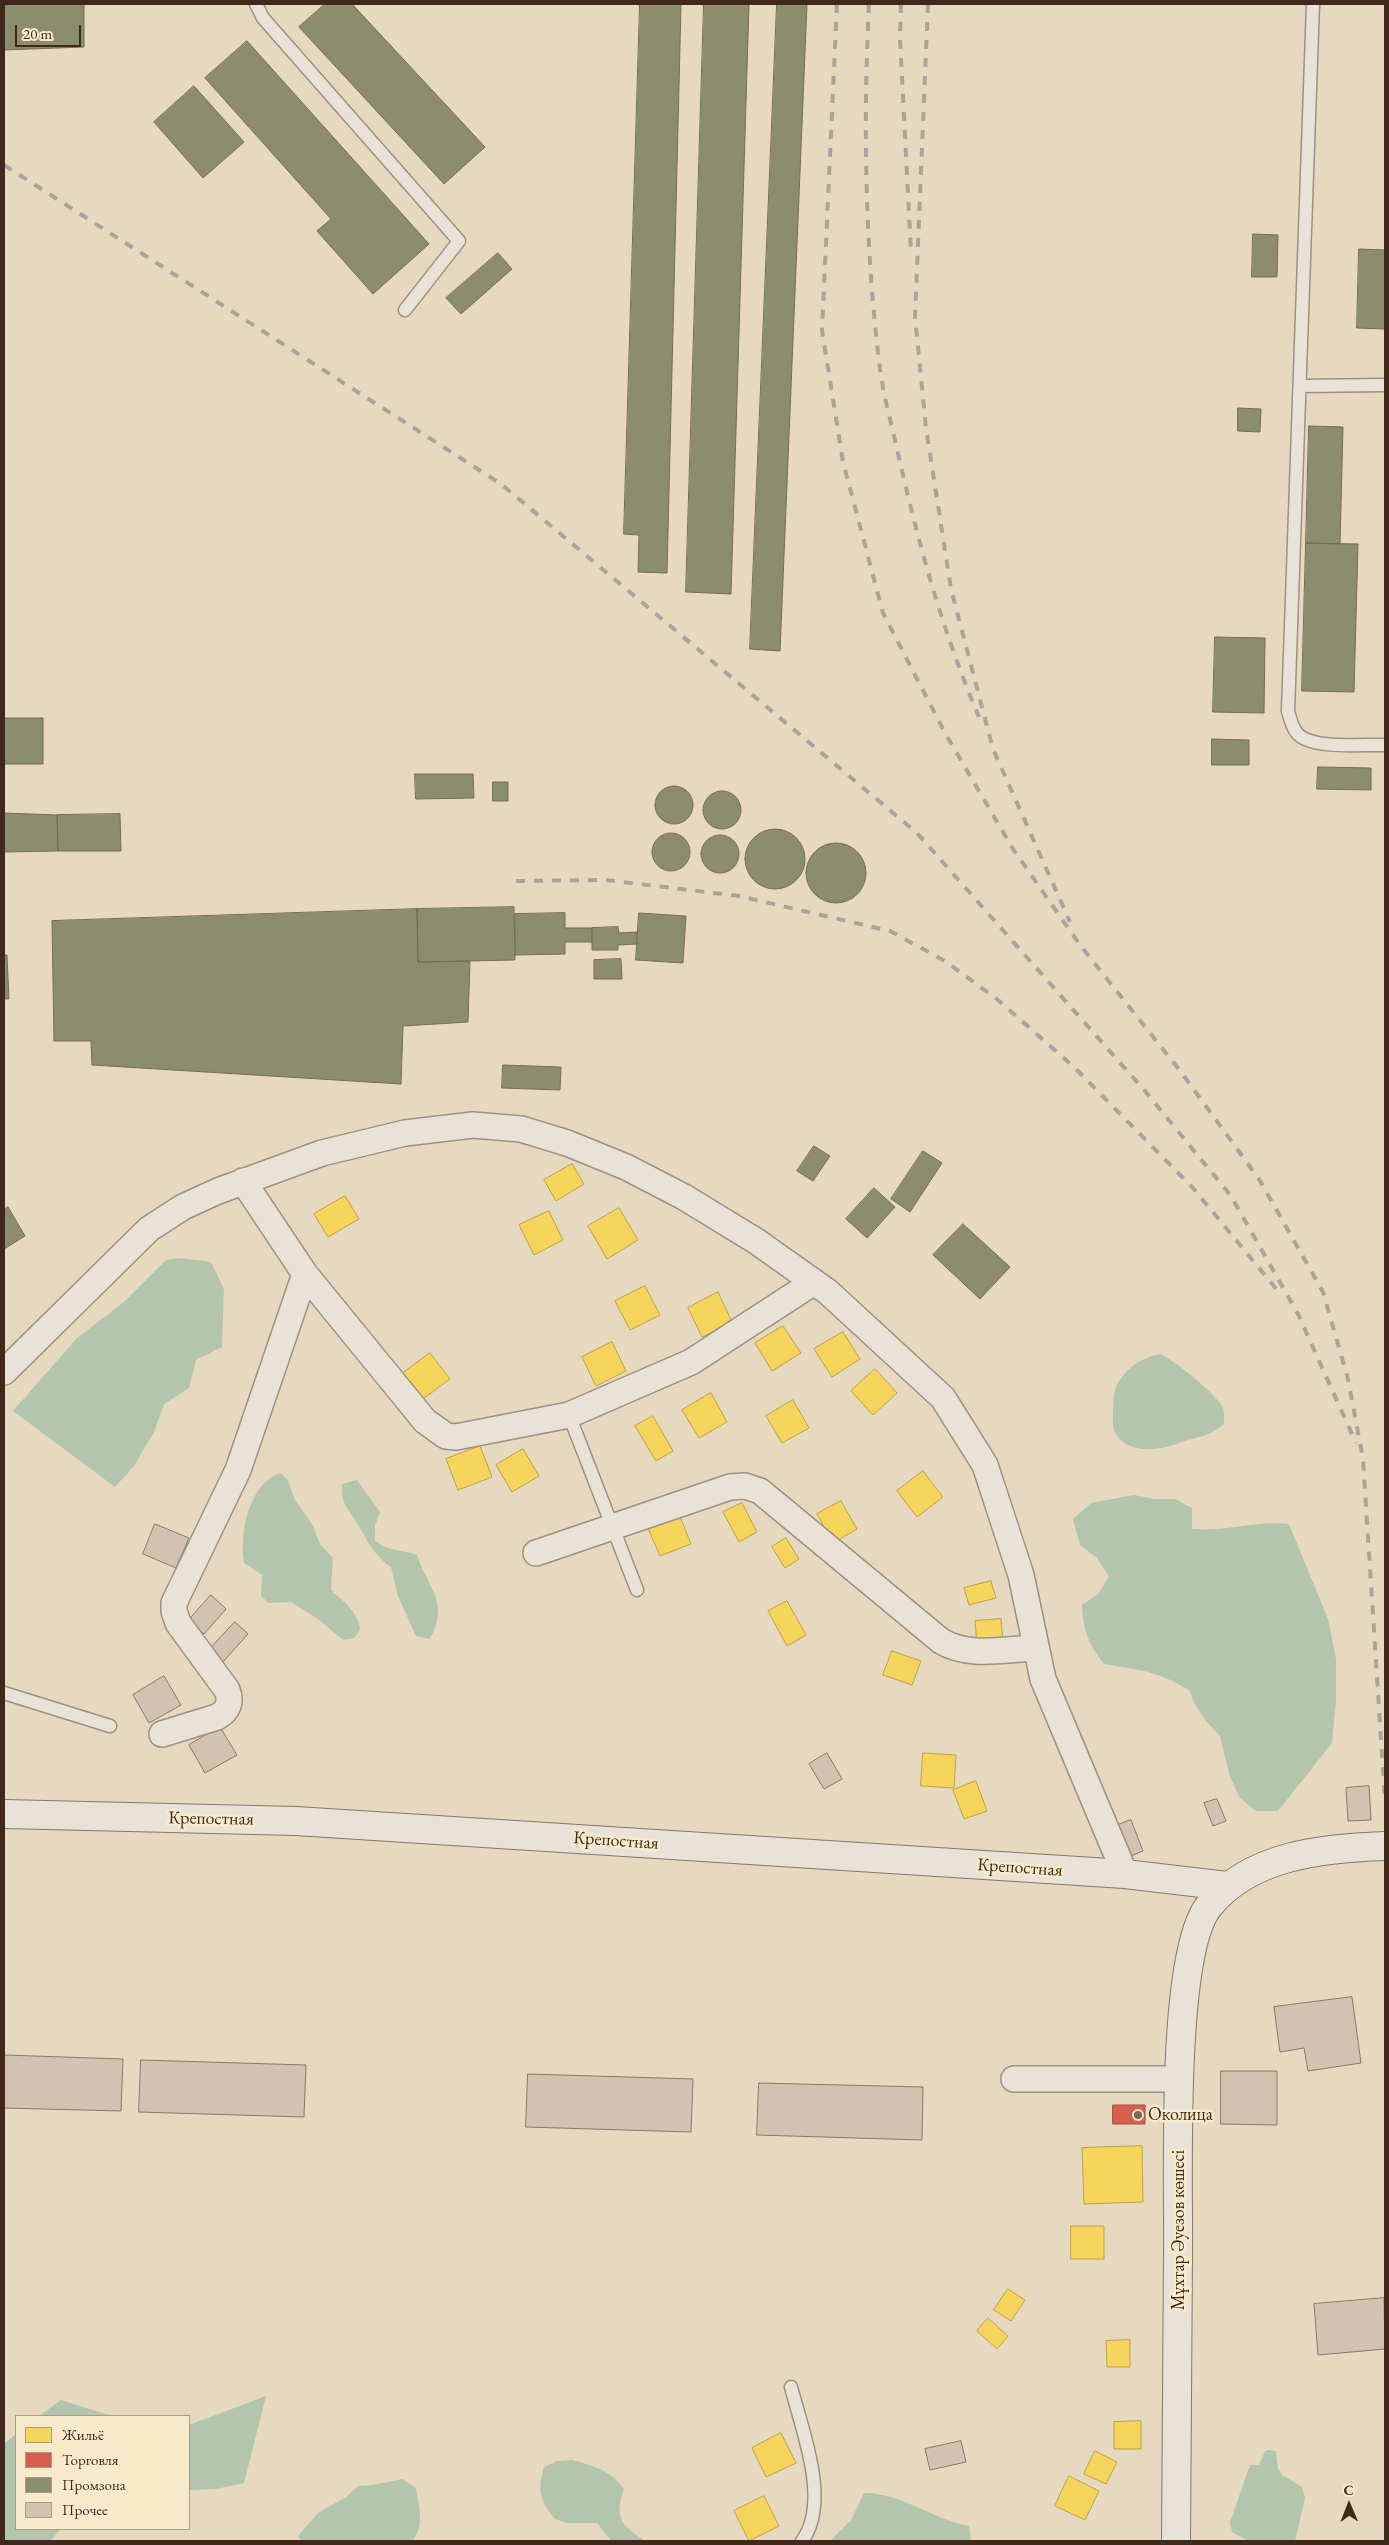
<!DOCTYPE html>
<meta charset="utf-8">
<style>
body{margin:0}
#map{position:relative;width:1389px;height:2545px;overflow:hidden;background:#e6d9c0;font-family:"EB Garamond",serif}
canvas{display:block}
.frame{position:absolute;inset:0;border:5px solid #40281a;pointer-events:none}
.legend{position:absolute;left:15px;top:2415px;width:175px;height:115px;box-sizing:border-box;background:#f9eacc;border:1px solid #af9c85;margin:0;padding:6px 9px;list-style:none;font-size:15px;color:#40281a}
.legend li{display:flex;align-items:center;gap:10px;height:25px}
.legend b{width:25px;border:1px solid #af9c85}
.north{position:absolute;left:1324px;top:2480px;width:50px;height:50px;-webkit-text-stroke:4px #f9eacc;paint-order:stroke;rotate:359deg;font-size:14px;font-weight:700;line-height:20px;text-align:center;color:#40281a}
.north::after{content:'';display:block;margin:auto;width:18px;height:22px;background:#40281a;clip-path:polygon(50% 0,100% 100%,50% 72%,0 100%)}
.scale{position:absolute;left:15px;top:25px;width:66px;height:22px;box-sizing:border-box;border:2px solid #40281a;border-top:0;padding-left:6px;font-size:15px;line-height:18px;white-space:nowrap;color:#40281a;-webkit-text-stroke:4px #f9eacc;paint-order:stroke}
</style>
<div id="map">
<canvas width="1389" height="2545"></canvas>
<div class="frame"></div>
<ul class="legend">
<li><b style="height:14px;background:#f6d55c"></b>Жильё</li>
<li><b style="height:14px;background:#d6604d"></b>Торговля</li>
<li><b style="height:14px;background:#8c8c6e"></b>Промзона</li>
<li><b style="height:14px;background:#d4c2b1"></b>Прочее</li>
</ul>
<div class="north">С</div>
<div class="scale">20 m</div>
</div>
<script>
const context = document.querySelector('canvas').getContext('2d');
context.lineJoin = 'round';
function fillPath(path, color) {
  context.fillStyle = color;
  context.fill(path, 'evenodd');
}
function strokePath(path, color, width, dash) {
  context.strokeStyle = color;
  context.lineWidth = width;
  context.lineCap = dash ? 'butt' : 'round';
  context.setLineDash(dash || []);
  context.stroke(path);
}
function label(font, color, halo, rows, align = 'center') {
  context.font = font + ' "EB Garamond",serif';
  context.lineWidth = 5;
  context.setLineDash([]);
  context.textBaseline = 'middle';
  context.strokeStyle = halo;
  context.fillStyle = color;
  for (const [text, x, y, turn = 0] of rows) {
    context.save();
    context.translate(x, y);
    context.rotate((+turn || 0) * Math.PI / 180);
    context.textAlign = isNaN(turn) ? turn : align;
    if (halo) context.strokeText(text, 0, 0);
    context.fillText(text, 0, 0);
    context.restore();
  }
}
fillPath(new Path2D(`
 M 180,1258 L 211,1262 L 224,1289 L 222,1347 L 196,1360 L 189,1388 L 164,1404 L 154,1432 L 134,1466 L 115,1487 L 13,1411 L 77,1338 L 124,1302 L 166,1260 Z
 M 1161,1354 C 1176,1362 1216,1393 1223,1408 C 1225,1413 1224,1419 1224,1424 C 1209,1437 1199,1436 1182,1442 C 1163,1450 1128,1456 1115,1433 C 1112,1427 1113,1417 1113,1410 C 1114,1403 1113,1393 1116,1387 C 1124,1369 1142,1357 1161,1354 Z
 M 281,1473 L 288,1481 L 295,1500 L 312,1524 L 320,1544 L 333,1558 L 331,1590 C 344,1602 358,1611 360,1630 L 354,1638 L 343,1640 L 318,1619 L 291,1602 L 269,1603 L 261,1596 L 262,1575 L 244,1563 C 239,1534 249,1482 281,1473 Z
 M 357,1480 L 380,1512 L 375,1526 L 375,1541 C 388,1551 402,1550 417,1555 C 428,1589 450,1602 430,1639 L 416,1636 L 398,1596 L 391,1567 C 372,1553 369,1543 357,1523 C 348,1507 341,1506 342,1484 Z
 M 1134,1495 L 1155,1499 L 1175,1499 L 1192,1508 L 1192,1529 C 1225,1532 1257,1520 1289,1524 L 1328,1619 L 1336,1659 L 1336,1700 L 1332,1743 L 1278,1811 L 1256,1811 L 1240,1798 L 1230,1777 L 1220,1736 L 1205,1720 L 1194,1703 L 1190,1691 C 1159,1671 1139,1670 1104,1664 C 1089,1645 1083,1630 1082,1605 L 1098,1594 L 1109,1577 L 1097,1558 L 1080,1545 L 1073,1519 L 1091,1503 Z
 M 266,2396 L 244,2483 L 216,2489 L 189,2490 L 189,2425 Z
 M 61,2400 L 112,2416 L 39,2416 Z
 M 16,2434 L 16,2529 L 61,2529 L 50,2541 L 4,2541 L 4,2444 Z
 M 1268,2450 L 1276,2451 L 1278,2469 L 1282,2475 L 1302,2487 L 1305,2498 L 1295,2541 L 1248,2541 L 1232,2532 L 1230,2522 L 1250,2465 L 1259,2465 L 1265,2451 Z
 M 572,2460 C 596,2467 609,2469 624,2489 C 614,2518 621,2525 645,2541 L 611,2541 L 597,2523 L 568,2523 L 555,2519 C 540,2501 537,2489 544,2467 L 557,2461 Z
 M 402,2479 L 416,2488 C 419,2507 425,2526 412,2541 L 302,2541 L 298,2536 L 318,2513 L 346,2497 L 358,2486 L 373,2485 Z
 M 864,2493 C 902,2493 932,2519 969,2526 L 971,2541 L 830,2541 L 851,2520 Z`), '#b4c5ad');
const homes = new Path2D(`
 M 572,1164 L 584,1184 L 556,1201 L 544,1180 Z
 M 345,1196 L 359,1219 L 328,1237 L 314,1214 Z
 M 619,1208 L 638,1240 L 607,1259 L 588,1226 Z
 M 549,1211 L 563,1240 L 534,1255 L 519,1225 Z
 M 645,1286 L 660,1315 L 630,1330 L 615,1301 Z
 M 718,1292 L 732,1322 L 702,1337 L 688,1308 Z
 M 783,1326 L 801,1353 L 772,1371 L 755,1343 Z
 M 843,1332 L 860,1359 L 832,1377 L 814,1349 Z
 M 612,1342 L 626,1371 L 596,1386 L 582,1357 Z
 M 430,1353 L 450,1379 L 423,1399 L 403,1373 Z
 M 875,1369 L 897,1393 L 873,1415 L 851,1391 Z
 M 711,1393 L 727,1422 L 699,1438 L 682,1410 Z
 M 793,1400 L 809,1428 L 782,1443 L 766,1416 Z
 M 653,1416 L 673,1451 L 656,1461 L 635,1426 Z
 M 480,1446 L 492,1477 L 458,1490 L 446,1459 Z
 M 523,1449 L 539,1476 L 512,1492 L 496,1465 Z
 M 923,1471 L 943,1497 L 917,1517 L 897,1491 Z
 M 841,1501 L 857,1529 L 833,1543 L 817,1514 Z
 M 742,1503 L 757,1532 L 739,1542 L 723,1512 Z
 M 679,1514 L 691,1544 L 660,1556 L 647,1526 Z
 M 786,1538 L 799,1559 L 785,1568 L 772,1547 Z
 M 991,1581 L 996,1598 L 969,1605 L 964,1588 Z
 M 787,1601 L 806,1635 L 787,1646 L 768,1611 Z
 M 1001,1619 L 1003,1642 L 977,1644 L 975,1621 Z
 M 892,1651 L 921,1661 L 912,1685 L 883,1675 Z
 M 923,1753 L 956,1755 L 954,1788 L 921,1786 Z
 M 976,1781 L 987,1811 L 964,1819 L 953,1790 Z
 M 1142,2146 L 1143,2202 L 1084,2204 L 1082,2148 Z
 M 1071,2226 L 1104,2226 L 1104,2259 L 1071,2259 Z
 M 1008,2289 L 1025,2300 L 1011,2321 L 994,2310 Z
 M 988,2318 L 1008,2336 L 997,2349 L 977,2331 Z
 M 1130,2340 L 1130,2367 L 1107,2367 L 1106,2341 Z
 M 1141,2421 L 1141,2449 L 1114,2449 L 1114,2422 Z
 M 781,2433 L 796,2463 L 766,2477 L 752,2448 Z
 M 1095,2451 L 1117,2462 L 1106,2484 L 1084,2474 Z
 M 1069,2476 L 1099,2491 L 1085,2520 L 1055,2506 Z
 M 764,2496 L 779,2526 L 749,2541 L 734,2511 Z`);
fillPath(homes, '#f6d55c');
strokePath(homes, '#bfa148', 1);
const shops = new Path2D(`
 M 1113,2105 L 1145,2105 L 1145,2124 L 1113,2124 Z`);
fillPath(shops, '#d6604d');
strokePath(shops, '#a94f3e', 1);
const industry = new Path2D(`
 M 4,4 L 84,4 L 84,47 L 4,50 Z
 M 325,4 L 352,4 L 485,147 L 444,184 L 299,27 Z
 M 640,4 L 681,4 L 667,573 L 638,572 L 639,535 L 624,534 Z
 M 704,4 L 749,4 L 731,594 L 686,592 Z
 M 777,4 L 807,4 L 780,651 L 750,649 Z
 M 247,41 L 429,244 L 373,294 L 317,231 L 331,219 L 205,78 Z
 M 194,86 L 244,142 L 203,178 L 154,122 Z
 M 1253,234 L 1278,235 L 1277,277 L 1252,277 Z
 M 1359,249 L 1385,250 L 1385,329 L 1357,328 Z
 M 498,253 L 512,269 L 461,314 L 446,298 Z
 M 1238,408 L 1261,409 L 1260,432 L 1238,431 Z
 M 1309,426 L 1343,427 L 1340,544 L 1306,543 Z
 M 1306,543 L 1358,544 L 1354,692 L 1302,691 Z
 M 1215,637 L 1265,638 L 1264,713 L 1213,712 Z
 M 4,718 L 43,718 L 43,764 L 4,764 Z
 M 1212,739 L 1249,740 L 1249,765 L 1212,765 Z
 M 1318,767 L 1371,768 L 1371,790 L 1317,789 Z
 M 415,774 L 473,774 L 474,798 L 416,799 Z
 M 493,782 L 508,782 L 508,801 L 493,801 Z
 M655 805a19 19 0 1 1 38 0a19 19 0 1 1-38 0Z
 M703 810a19 19 0 1 1 38 0a19 19 0 1 1-38 0Z
 M 4,813 L 57,815 L 58,851 L 4,852 Z
 M 120,814 L 121,851 L 58,851 L 57,815 Z
 M745 859a30 30 0 1 1 60 0a30 30 0 1 1-60 0Z
 M652 852a19 19 0 1 1 38 0a19 19 0 1 1-38 0Z
 M701 854a19 19 0 1 1 38 0a19 19 0 1 1-38 0Z
 M806 873a30 30 0 1 1 60 0a30 30 0 1 1-60 0Z
 M 514,907 L 515,960 L 418,962 L 417,909 Z
 M 417,909 L 418,962 L 470,961 L 468,1022 L 403,1026 L 401,1084 L 92,1065 L 91,1041 L 54,1041 L 52,921 Z
 M 565,913 L 565,928 L 592,928 L 592,942 L 565,942 L 565,954 L 515,955 L 515,914 Z
 M 639,913 L 686,916 L 683,963 L 636,960 Z
 M 618,927 L 619,933 L 637,932 L 637,944 L 618,945 L 618,950 L 592,950 L 592,928 Z
 M 4,955 L 7,955 L 9,999 L 4,999 Z
 M 621,959 L 622,979 L 594,979 L 594,960 Z
 M 503,1065 L 561,1067 L 560,1090 L 502,1088 Z
 M 814,1146 L 830,1156 L 813,1181 L 797,1171 Z
 M 923,1151 L 942,1163 L 910,1212 L 891,1199 Z
 M 874,1188 L 895,1207 L 867,1238 L 846,1219 Z
 M 8,1207 L 25,1236 L 4,1249 L 4,1210 Z
 M 963,1224 L 1010,1267 L 980,1299 L 933,1255 Z`);
fillPath(industry, '#8c8c6e');
strokePath(industry, '#756e55', 1);
const building = new Path2D(`
 M 155,1524 L 189,1538 L 176,1568 L 143,1554 Z
 M 211,1595 L 226,1609 L 204,1634 L 189,1620 Z
 M 235,1622 L 248,1634 L 222,1663 L 208,1651 Z
 M 164,1676 L 181,1705 L 149,1723 L 133,1695 Z
 M 220,1727 L 237,1755 L 205,1773 L 189,1745 Z
 M 827,1753 L 842,1779 L 824,1789 L 809,1764 Z
 M 1369,1786 L 1371,1820 L 1348,1821 L 1346,1788 Z
 M 1217,1799 L 1226,1821 L 1213,1826 L 1204,1803 Z
 M 1131,1820 L 1143,1851 L 1131,1856 L 1118,1825 Z
 M 1352,1997 L 1361,2063 L 1308,2071 L 1304,2048 L 1280,2052 L 1274,2007 Z
 M 4,2055 L 123,2059 L 121,2111 L 4,2108 Z
 M 141,2060 L 306,2065 L 304,2117 L 139,2112 Z
 M 1221,2071 L 1277,2071 L 1277,2125 L 1221,2124 Z
 M 528,2074 L 693,2079 L 691,2132 L 526,2127 Z
 M 759,2083 L 923,2087 L 922,2140 L 757,2135 Z
 M 1384,2298 L 1385,2349 L 1318,2355 L 1314,2304 Z
 M 961,2441 L 966,2462 L 930,2470 L 925,2449 Z`);
fillPath(building, '#d4c2b1');
strokePath(building, '#84796b', 1);
const lane = new Path2D(`
 M 256,4 L 263,18 L 459,241 L 405,310
 M 1313,4 L 1288,711 C 1290,719 1292,727 1297,733 C 1311,750 1364,744 1385,745
 M 1300,386 L 1385,385
 M 569,1415 L 637,1590
 M 4,1693 L 110,1726
 M 791,2387 C 802,2430 831,2502 802,2541`);
const street = new Path2D(`
 M 243,1181 L 305,1274 L 425,1421 L 446,1436 L 456,1437 L 569,1415 L 691,1362 L 814,1282
 M 4,1372 L 149,1229 L 183,1207 L 218,1191 L 322,1153 L 405,1133 L 473,1125 L 521,1129 L 567,1143 L 626,1167 L 684,1197 L 756,1241 L 828,1292 L 943,1398 L 985,1465 L 1021,1575 L 1043,1679 L 1125,1874
 M 536,1553 L 730,1487 L 745,1486 L 760,1491 L 941,1641 C 969,1658 1005,1649 1036,1648
 M 162,1734 L 217,1717 C 228,1711 232,1702 227,1690 L 178,1623 L 174,1611 L 174,1603 L 238,1470 L 305,1274
 M 1014,2079 L 1180,2079`);
const secondary = new Path2D(`
 M 4,1814 L 296,1821 L 1125,1874 L 1227,1886
 M 1176,2541 C 1177,2445 1178,2349 1178,2253 C 1179,2184 1170,1954 1209,1906 C 1250,1855 1324,1848 1385,1846`);
strokePath(lane, '#9c9282', 15);
strokePath(street, '#9c9282', 28);
strokePath(secondary, '#84796b', 30);
strokePath(lane, '#e9e3d7', 12);
strokePath(street, '#e9e3d7', 25);
strokePath(secondary, '#e9e3d7', 28);
strokePath(new Path2D(`
 M 837,4 L 822,330 L 843,462 L 883,613 L 945,733 L 1013,849 L 1080,945 L 1181,1072 L 1259,1179 L 1323,1292 L 1348,1379 L 1363,1459 L 1385,1801
 M 869,4 C 863,125 865,249 880,369 C 884,399 893,429 899,458 C 919,546 943,633 979,717
 M 901,4 L 900,38 L 911,253
 M 928,4 L 915,317 L 926,428 L 951,589 L 993,749 L 1070,922
 M 4,165 L 501,484 L 917,833 L 1145,1091 L 1231,1196 L 1298,1314 L 1356,1443
 M 516,881 L 606,880 L 739,896 L 890,931 L 945,961 L 998,1000 L 1075,1068 L 1193,1188 L 1278,1291`), '#aba49a', 4, [9, 9]);
for (const [x, y, r, color] of [
 [1138,2115,5,"#7a6654"]
]) {
  const dot = new Path2D();
  dot.arc(x, y, r, 0, 2 * Math.PI);
  context.fillStyle = color;
  context.fill(dot);
  strokePath(dot, '#f9eacc', 2);
}
label('18px', '#40281a', '#f9eacc', [
 ["Крепостная",211,1819,1],
 ["Крепостная",616,1841,4],
 ["Крепостная",1020,1868,4],
 ["Мұхтар Әуезов көшесі",1179,2230,-90]
]);
label('18px', '#40281a', '#f9eacc', [
 ["Околица",1148,2115]
], 'left');
</script>
